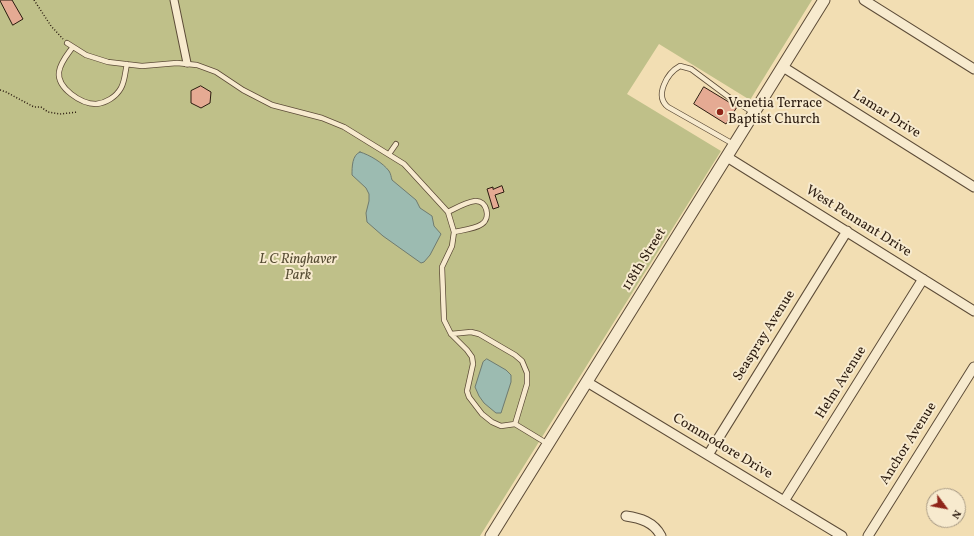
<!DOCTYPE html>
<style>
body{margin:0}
#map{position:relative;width:974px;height:536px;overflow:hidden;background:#f2deb3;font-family:Vollkorn,serif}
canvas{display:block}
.north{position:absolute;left:926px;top:488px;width:40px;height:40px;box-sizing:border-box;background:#f7eace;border:1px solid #a59782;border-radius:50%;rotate:122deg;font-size:11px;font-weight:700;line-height:16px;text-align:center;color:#2b1b0f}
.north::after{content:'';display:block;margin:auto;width:14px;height:18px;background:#8f2418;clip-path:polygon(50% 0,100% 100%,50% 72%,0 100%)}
</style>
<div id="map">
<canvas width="974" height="536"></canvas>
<div class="north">N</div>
</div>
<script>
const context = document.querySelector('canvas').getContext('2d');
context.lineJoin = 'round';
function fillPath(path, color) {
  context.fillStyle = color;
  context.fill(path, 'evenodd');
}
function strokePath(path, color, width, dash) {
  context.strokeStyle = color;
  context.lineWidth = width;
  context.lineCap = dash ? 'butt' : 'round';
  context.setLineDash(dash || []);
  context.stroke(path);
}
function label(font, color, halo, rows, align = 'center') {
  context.font = font + ' Vollkorn,serif';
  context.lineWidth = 4;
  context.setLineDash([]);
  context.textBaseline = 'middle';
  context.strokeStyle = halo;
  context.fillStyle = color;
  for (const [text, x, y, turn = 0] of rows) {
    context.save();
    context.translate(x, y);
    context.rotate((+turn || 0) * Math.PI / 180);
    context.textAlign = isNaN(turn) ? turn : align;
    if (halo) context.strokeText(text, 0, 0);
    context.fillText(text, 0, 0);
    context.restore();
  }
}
fillPath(new Path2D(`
 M 0,0 L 812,0 L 750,100 L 659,44 L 627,94 L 721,151 L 480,536 L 0,536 Z`), '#bfc089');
const water = new Path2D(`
 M 360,152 C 370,155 383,163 389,171 C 391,174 391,177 392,180 L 416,200 L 420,208 L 432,216 L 434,226 L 441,234 L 430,255 L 424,262 L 421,263 L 383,236 L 367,222 L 366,213 L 369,201 L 369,194 L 366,188 L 352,175 C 352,167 352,155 360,152 Z
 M 487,359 L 506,370 L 511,375 L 511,382 L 501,413 L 496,413 L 484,403 L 479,396 L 475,387 L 483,362 Z`);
fillPath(water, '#9cbbb1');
strokePath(water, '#6f7b70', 1);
const building = new Path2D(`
 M 0,0 L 12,0 L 23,19 L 13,25 Z
 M 201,86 L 211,92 L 210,103 L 201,108 L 191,103 L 191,91 Z
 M 704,87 L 737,107 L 726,124 L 694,104 Z
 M 502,186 L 504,192 L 495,195 L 499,207 L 493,209 L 487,189 L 493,187 L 493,189 Z`);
fillPath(building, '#e5aa93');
strokePath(building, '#2b1b0f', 1);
const service = new Path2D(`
 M 67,43 L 86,55 L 108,62 L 142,66 L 177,63 L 197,65 L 216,72 L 243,90 L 272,105 L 322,118 L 344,127 L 404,164 L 448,212 L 454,232 L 452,246 L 442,267 L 444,320 L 451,334 L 467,350 L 472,357 L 473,364 L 467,391 L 469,397 L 482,414 L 492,422 L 501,426 L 515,424 L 548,444
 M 72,48 C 67,55 60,63 59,72 C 57,88 81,104 96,104 C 106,103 116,97 121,88 C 125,81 125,72 127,64
 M 730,98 L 691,69 L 680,66 C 667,73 654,96 668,107 L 735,145
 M 735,101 L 754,113
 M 389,154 L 396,144
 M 448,212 C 456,208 466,202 475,201 C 487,200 491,218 482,224 C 475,229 463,230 454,232
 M 451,334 L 471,332 L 479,334 L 515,355 L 522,361 L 527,373 L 527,384 L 515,424`);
const pedestrian = new Path2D(`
 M 174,0 L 187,63`);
const minor = new Path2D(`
 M 864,0 L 974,69
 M 783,67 L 974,187
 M 727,157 L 974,311
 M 587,382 L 842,536
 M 708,455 L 847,231
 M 784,501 L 923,279
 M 626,516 C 640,518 654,522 661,536
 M 868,536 L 974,367`);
const tertiary = new Path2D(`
 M 491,536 L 824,0`);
strokePath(service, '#5d4c38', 6);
strokePath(pedestrian, '#5d4c38', 9);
strokePath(minor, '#5d4c38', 11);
strokePath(tertiary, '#5d4c38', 13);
strokePath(new Path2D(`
 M 34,0 L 51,26 L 63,39
 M 0,90 L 6,92 L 34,107 L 41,107 L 48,112 L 60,114 L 78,112`), '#2b1b0f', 1.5, [1, 2]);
strokePath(service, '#f7eace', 4.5);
strokePath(pedestrian, '#f7eace', 7);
strokePath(minor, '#f7eace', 9);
strokePath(tertiary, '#f7eace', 11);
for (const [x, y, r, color] of [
 [720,112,4,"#8f2418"]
]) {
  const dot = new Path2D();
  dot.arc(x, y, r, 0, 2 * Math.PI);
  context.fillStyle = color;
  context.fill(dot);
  strokePath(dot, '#f7eace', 1.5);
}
label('14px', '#2b1b0f', '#f7eace', [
 ["Venetia Terrace",728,104],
 ["Baptist Church",728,120]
], 'left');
label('14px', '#2b1b0f', '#f7eace', [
 ["Lamar Drive",886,115,32],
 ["West Pennant Drive",858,222,32],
 ["118th Street",645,260,-58],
 ["Seaspray Avenue",765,336,-58],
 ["Helm Avenue",842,383,-58],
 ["Anchor Avenue",909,444,-58],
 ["Commodore Drive",722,447,31]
]);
label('italic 14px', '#574d34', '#f7eace', [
 ["L C Ringhaver",298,260],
 ["Park",298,276]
]);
</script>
